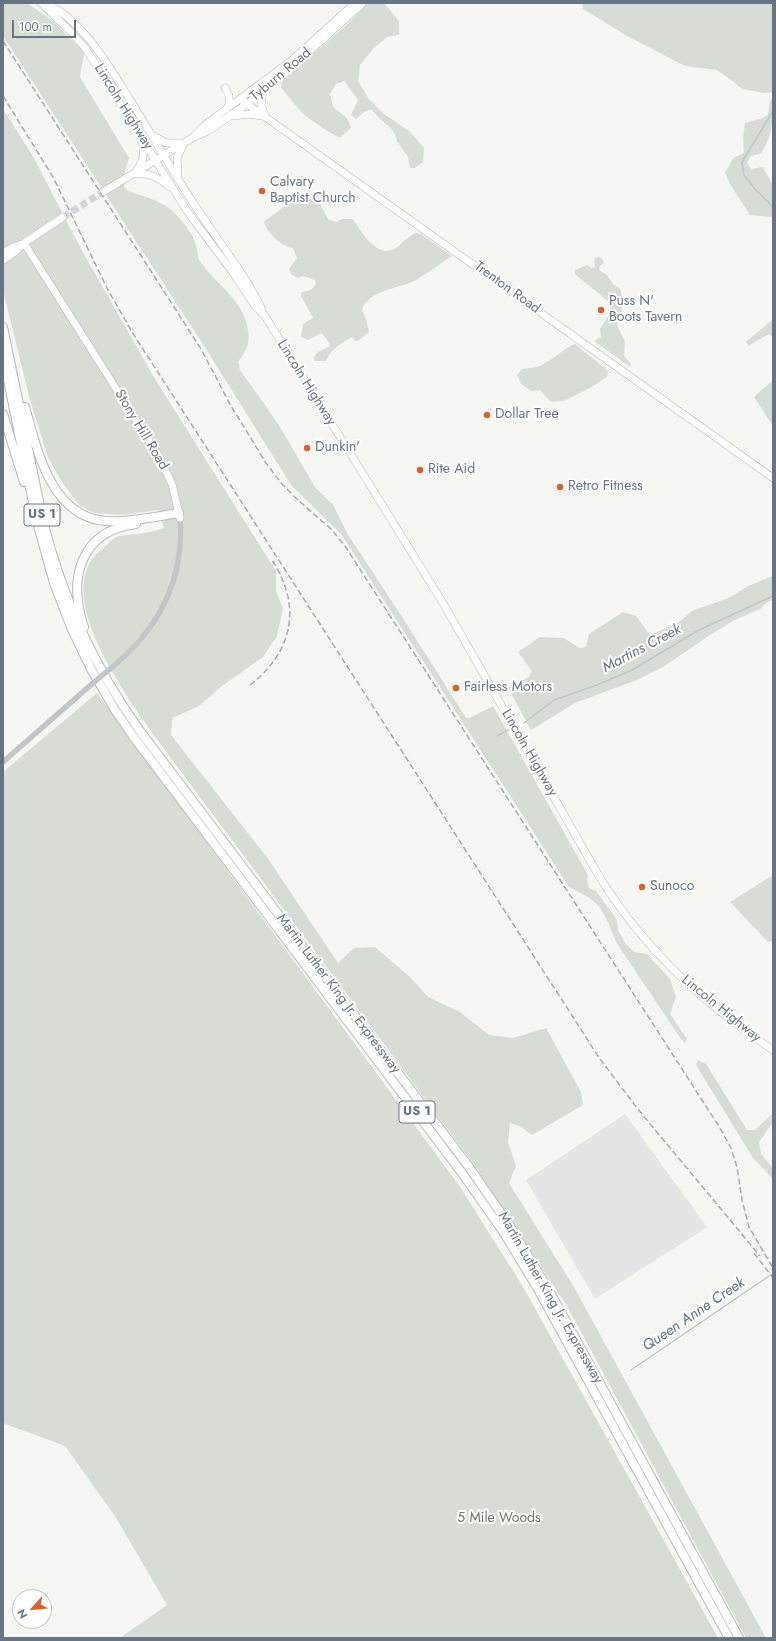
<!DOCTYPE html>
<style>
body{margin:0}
#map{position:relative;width:776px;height:1641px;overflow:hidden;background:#f6f6f3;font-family:Jost,sans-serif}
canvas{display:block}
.frame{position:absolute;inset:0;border:4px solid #667483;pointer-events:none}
.north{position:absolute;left:12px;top:1589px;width:40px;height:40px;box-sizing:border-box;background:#fff;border:1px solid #c2c7cd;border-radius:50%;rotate:243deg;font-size:11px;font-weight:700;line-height:16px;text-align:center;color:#667483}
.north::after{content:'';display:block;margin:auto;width:14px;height:18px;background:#df5e2a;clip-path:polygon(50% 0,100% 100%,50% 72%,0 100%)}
.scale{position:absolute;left:12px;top:20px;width:64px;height:18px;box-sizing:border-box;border:2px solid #667483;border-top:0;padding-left:5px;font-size:12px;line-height:14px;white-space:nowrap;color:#667483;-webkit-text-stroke:3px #fff;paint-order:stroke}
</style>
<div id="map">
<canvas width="776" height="1641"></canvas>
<div class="frame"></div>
<div class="north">N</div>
<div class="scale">100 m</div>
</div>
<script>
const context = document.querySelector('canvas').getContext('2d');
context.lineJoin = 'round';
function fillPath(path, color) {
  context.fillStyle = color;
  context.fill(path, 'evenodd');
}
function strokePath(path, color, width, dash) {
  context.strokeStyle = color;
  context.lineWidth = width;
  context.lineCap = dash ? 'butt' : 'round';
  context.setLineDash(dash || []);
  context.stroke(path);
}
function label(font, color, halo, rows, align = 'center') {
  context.font = font + ' Jost,sans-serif';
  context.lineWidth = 4;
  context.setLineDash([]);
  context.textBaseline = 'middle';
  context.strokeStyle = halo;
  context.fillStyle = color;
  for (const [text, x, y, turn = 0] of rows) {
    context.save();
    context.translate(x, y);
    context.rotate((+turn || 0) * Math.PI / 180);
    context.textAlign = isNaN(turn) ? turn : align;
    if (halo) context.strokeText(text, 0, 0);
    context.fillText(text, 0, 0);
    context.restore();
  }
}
fillPath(new Path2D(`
 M 625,1114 L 707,1227 L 595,1299 L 526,1180 Z`), '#e4e5e4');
fillPath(new Path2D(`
 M 3,3 L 27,3 L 54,22 L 84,53 L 80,77 L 129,158 L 125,171 L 124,187 L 128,191 C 139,195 161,201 170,209 C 180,218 192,231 196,245 C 198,250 197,256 199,260 C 214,283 239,296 246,322 C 251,340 249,347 238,362 L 240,370 L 277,422 L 315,487 L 333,505 L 347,533 L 406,623 L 466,718 L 469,718 L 493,706 L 588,875 L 587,881 L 589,888 L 596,891 L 617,920 L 618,930 L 625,943 L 634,952 L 647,954 L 670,979 L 676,997 L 670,1014 L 687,1039 L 685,1043 L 681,1039 L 618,945 C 610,930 606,910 591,899 C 585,895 576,891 569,887 L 341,534 L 291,485 L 206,349 L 3,36 Z
 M 369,3 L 384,3 L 399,21 L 399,35 L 387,37 L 373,49 L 360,65 L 358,81 L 369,99 L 384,114 L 409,131 L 424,148 L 423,162 L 415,168 L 410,168 L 408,157 L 397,141 L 395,134 L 391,128 L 380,119 L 371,109 L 364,112 L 356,119 L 351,115 L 358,100 L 344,81 L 336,84 L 330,94 L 333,107 L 347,118 L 351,128 L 340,138 L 324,129 L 304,115 L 281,88 L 282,81 L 344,27 Z
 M 582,3 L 773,3 L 773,92 L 763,93 L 743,89 L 717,70 L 685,66 L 629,37 L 583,9 Z
 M 773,97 C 773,118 773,137 760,154 L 751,156 L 747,162 L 751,170 L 756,168 L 763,167 L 773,185 L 773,217 L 750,215 L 730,184 L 725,173 L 733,158 L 744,153 L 743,138 L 745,123 L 760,119 L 768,115 L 770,101 Z
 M 3,109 L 34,158 L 81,249 L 155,379 L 276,571 L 276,591 L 283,609 L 277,636 L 263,657 L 222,686 L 199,706 L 172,718 L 171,735 L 269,860 L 338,963 L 354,948 L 375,947 L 411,978 L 428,997 L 460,1012 L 489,1035 L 513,1038 L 546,1028 L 581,1092 L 583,1105 L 532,1135 L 519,1126 L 510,1123 L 508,1142 L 516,1166 L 509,1183 L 574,1287 L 766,1638 L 746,1638 L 567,1306 L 472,1162 L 156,738 C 129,699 47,591 102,549 C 107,545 113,538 119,536 C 124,535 132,535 137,534 C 146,533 156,531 164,528 L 158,510 L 123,515 L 94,513 L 79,505 L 60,479 L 47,455 L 29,396 L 3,290 Z
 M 313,194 L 319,202 L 328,219 L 336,222 L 342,219 L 353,219 C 361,232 378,260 396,248 C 403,243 408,236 416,233 L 421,234 L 452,256 C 440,264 427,274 414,281 C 397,289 369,290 362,310 L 366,319 L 369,332 L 358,341 L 355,341 L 353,337 C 342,342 330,350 326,361 L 314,361 C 313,352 323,350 330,346 L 330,344 L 322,333 L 308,340 L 301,337 L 303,324 L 313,318 L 301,296 L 302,292 C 309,291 314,289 316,283 L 315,280 L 303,276 L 298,278 L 292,275 L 289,269 L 297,258 L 293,248 C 283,248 265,231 264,221 L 272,216 L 291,200 Z
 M 598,257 L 602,259 L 604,263 L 600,266 L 599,270 L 607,275 L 613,284 L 620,289 C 624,302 623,312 617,325 L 625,342 L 624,356 L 631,364 L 630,367 L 594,341 L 601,337 L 600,329 L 611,312 L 610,303 L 575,274 L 575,270 L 587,265 L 591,268 L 595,267 L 594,259 Z
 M 773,319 L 773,337 L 769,334 L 748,346 L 746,342 Z
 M 575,344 L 608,371 L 607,377 L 590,388 L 564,401 L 551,402 L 540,390 L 531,391 L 521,384 L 517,375 L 522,369 C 529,368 538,368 544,364 C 555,358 563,349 575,344 Z
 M 773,380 L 773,426 L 754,397 Z
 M 773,576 L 773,600 L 767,602 L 760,609 L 733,621 L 713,633 L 663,667 L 637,680 L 575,703 L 531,730 L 508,688 L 529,677 L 532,671 L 518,652 L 540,637 L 564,638 L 579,648 L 586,647 L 589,634 L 623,612 L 636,616 L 650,635 L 678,623 L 692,611 L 731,597 L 748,586 Z
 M 97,693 L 460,1187 L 522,1285 L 718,1638 L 120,1638 L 167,1605 L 115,1516 L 65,1446 L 3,1423 L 3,772 Z
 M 773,875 L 773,941 L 768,942 L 730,902 Z
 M 698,1060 L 706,1064 L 747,1130 L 755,1130 L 773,1113 L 773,1122 L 759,1142 L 761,1154 L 773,1168 L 773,1179 L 753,1158 L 696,1065 Z`), '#d7ddd4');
strokePath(new Path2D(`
 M 773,3 L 773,12
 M 773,111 L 742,162 L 744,175 L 755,189 L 773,207
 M 524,723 L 554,700 L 597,685 L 632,670 L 699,630 L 773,596
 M 497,736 L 508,730
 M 631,1370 L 769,1276`), '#bcc6cb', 1.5);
strokePath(new Path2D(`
 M 63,217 L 103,192`), '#d2d6d7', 7, [7, 3.5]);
const major = new Path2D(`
 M 41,3 L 71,32 L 86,49 L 187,211 L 234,274 L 255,306 L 265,316 L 443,603 L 596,871 C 640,945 702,1003 773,1050
 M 46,3 C 84,22 107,63 129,98 C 150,132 170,167 192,201 C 209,228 228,252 245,279 C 252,290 259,301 263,313
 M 225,88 C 230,95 231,101 227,109
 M 263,92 L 261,105 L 265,116
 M 240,99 L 773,478
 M 233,116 L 248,114 L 262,116
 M 195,135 L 205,125 L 291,61 L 355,3
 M 154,136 L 166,143 L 181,143
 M 137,170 C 144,161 145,152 142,141
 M 135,174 C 149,172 159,178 170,187
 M 178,175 L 177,158 L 183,145
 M 103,192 L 192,138 L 208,131 L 247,104 L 282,76 L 363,3
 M 24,243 L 158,455 L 172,484 L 180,518
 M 3,253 L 13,247 L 22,244
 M 3,260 L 16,251 L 24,243 L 63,217`);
const highway = new Path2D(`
 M 3,327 L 43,521 C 62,597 94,667 140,731 L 469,1167 L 509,1225 L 546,1285 L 739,1638
 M 3,356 L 37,522 L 54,583 L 71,627 L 91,669 L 115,710 L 133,736 L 462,1173 L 502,1230 L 538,1289 L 729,1638
 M 25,407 C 37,450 51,517 106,521 C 125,523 159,516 179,513
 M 3,414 L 24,482
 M 84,627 C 68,580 79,531 136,524`);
strokePath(major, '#b4b8bc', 8);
strokePath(highway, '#b6b9bc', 10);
strokePath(new Path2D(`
 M 118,662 C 161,625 185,575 180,518
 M 3,762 L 85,690`), '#c1c5c8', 5.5);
strokePath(major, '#fff', 7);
strokePath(highway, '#fff', 8);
strokePath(new Path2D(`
 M 3,41 L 201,349 L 231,406 L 266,463 L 282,484 L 299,501 L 331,529 L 345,546 L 720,1128 L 731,1148 L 737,1167 L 742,1200 L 749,1227 L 773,1268
 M 3,96 L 53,177 L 107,288 L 132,332 L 600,1059 L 637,1108 L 760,1256
 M 250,685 C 279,663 297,630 287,593 C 284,581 278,570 272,559
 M 754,1253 L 773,1278`), '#a4a9af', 1.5, [6, 3]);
strokePath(new Path2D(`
 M 85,690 L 118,662`), '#c1c5c8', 5.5);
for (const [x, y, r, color] of [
 [262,191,4,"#df5e2a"],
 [601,310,4,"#df5e2a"],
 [487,415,4,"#df5e2a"],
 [307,448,4,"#df5e2a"],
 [420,470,4,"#df5e2a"],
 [560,487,4,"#df5e2a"],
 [456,688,4,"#df5e2a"],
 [642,887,4,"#df5e2a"]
]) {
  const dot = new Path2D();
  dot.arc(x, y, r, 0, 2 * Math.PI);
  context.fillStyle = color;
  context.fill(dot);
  strokePath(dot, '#fff', 1.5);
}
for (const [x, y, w] of [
 [42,515,36],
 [417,1112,36]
]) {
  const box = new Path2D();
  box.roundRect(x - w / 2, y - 11, w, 22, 3);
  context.fillStyle = '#fff';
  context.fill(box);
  strokePath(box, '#667483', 1);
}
label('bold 13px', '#667483', null, [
 ["US 1",42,515],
 ["US 1",417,1112]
]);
label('14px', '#667483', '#fff', [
 ["Tyburn Road",281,75,-40],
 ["Lincoln Highway",123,107,58],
 ["Trenton Road",507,288,36],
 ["Lincoln Highway",306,383,58],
 ["Stony Hill Road",141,430,59],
 ["Lincoln Highway",529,753,60],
 ["Martin Luther King Jr. Expressway",338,994,53],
 ["Lincoln Highway",721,1009,39],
 ["Martin Luther King Jr. Expressway",550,1298,60]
]);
label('14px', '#667483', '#fff', [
 ["Calvary",270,183],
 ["Baptist Church",270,199],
 ["Puss N'",609,302],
 ["Boots Tavern",609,318],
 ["Dollar Tree",495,415],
 ["Dunkin'",315,448],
 ["Rite Aid",428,470],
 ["Retro Fitness",568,487],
 ["Fairless Motors",464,688],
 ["Sunoco",650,887]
], 'left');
label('14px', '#687b64', '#fff', [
 ["5 Mile Woods",499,1519]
]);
label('italic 15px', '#61767f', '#fff', [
 ["Martins Creek",642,649,-28],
 ["Queen Anne Creek",694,1315,-34]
]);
</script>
